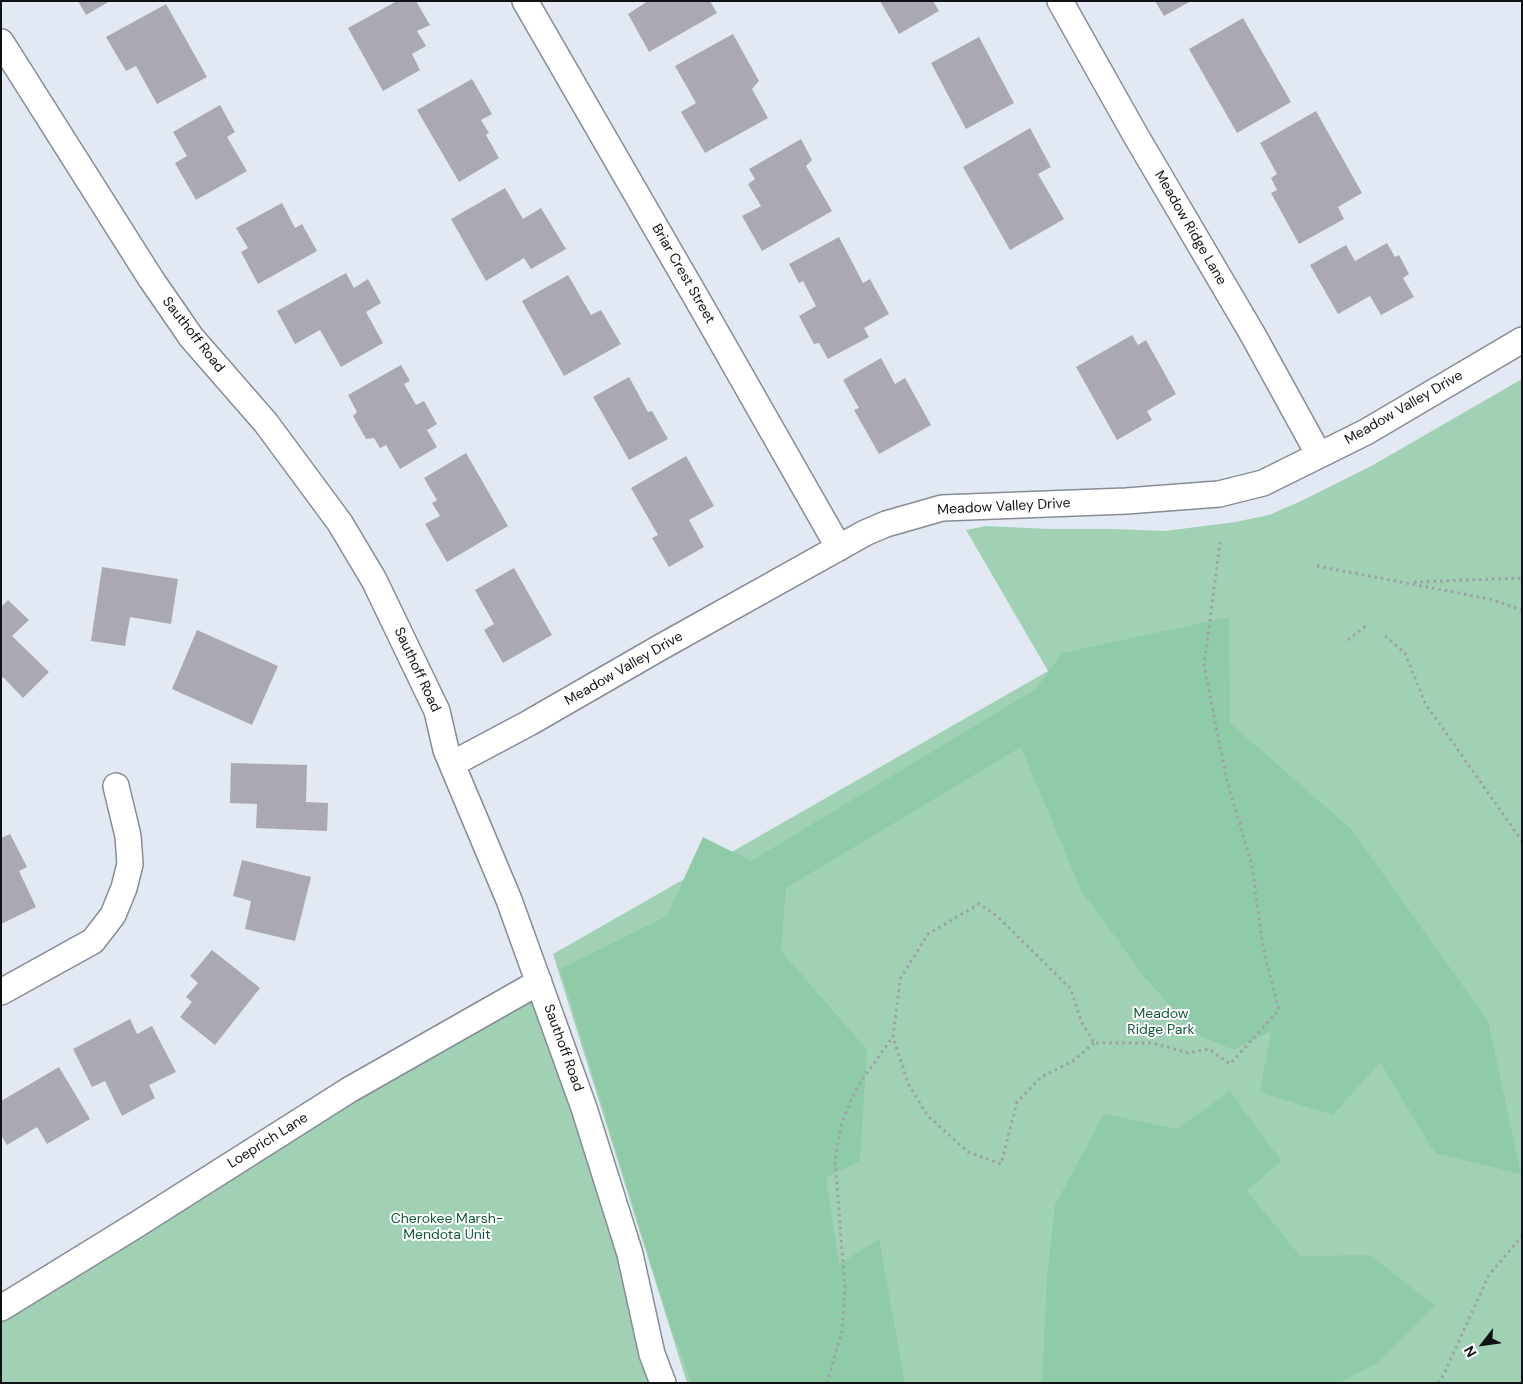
<!DOCTYPE html>
<style>
body{margin:0}
#map{position:relative;width:1523px;height:1384px;overflow:hidden;background:#e3e9f3;font-family:"DM Sans",sans-serif}
canvas{display:block}
.frame{position:absolute;inset:0;border:2px solid #101316;pointer-events:none}
.north{position:absolute;left:1458px;top:1319px;width:50px;height:50px;-webkit-text-stroke:4px #fff;paint-order:stroke;rotate:240deg;font-size:14px;font-weight:700;line-height:20px;text-align:center;color:#101316}
.north::after{content:'';display:block;margin:auto;width:18px;height:22px;background:#101316;clip-path:polygon(50% 0,100% 100%,50% 72%,0 100%)}
</style>
<div id="map">
<canvas width="1523" height="1384"></canvas>
<div class="frame"></div>
<div class="north">N</div>
</div>
<script>
const context = document.querySelector('canvas').getContext('2d');
context.lineJoin = 'round';
function fillPath(path, color) {
  context.fillStyle = color;
  context.fill(path, 'evenodd');
}
function strokePath(path, color, width, dash) {
  context.strokeStyle = color;
  context.lineWidth = width;
  context.lineCap = dash ? 'butt' : 'round';
  context.setLineDash(dash || []);
  context.stroke(path);
}
function label(font, color, halo, rows, align = 'center') {
  context.font = font + ' "DM Sans",sans-serif';
  context.lineWidth = 4;
  context.setLineDash([]);
  context.textBaseline = 'middle';
  context.strokeStyle = halo;
  context.fillStyle = color;
  for (const [text, x, y, turn = 0] of rows) {
    context.save();
    context.translate(x, y);
    context.rotate((+turn || 0) * Math.PI / 180);
    context.textAlign = isNaN(turn) ? turn : align;
    if (halo) context.strokeText(text, 0, 0);
    context.fillText(text, 0, 0);
    context.restore();
  }
}
fillPath(new Path2D(`
 M 1522,379 L 1522,1383 L 687,1383 L 553,954 L 1048,671 L 966,530 L 986,526 L 1049,529 L 1114,529 L 1165,531 L 1235,522 L 1269,515 L 1299,502 L 1373,465 Z
 M 534,997 L 619,1252 L 653,1383 L 1,1383 L 1,1307 Z`), '#a1d1b5');
fillPath(new Path2D(`
 M 1229,617 L 1230,723 L 1351,829 L 1488,1021 L 1521,1174 L 1435,1153 L 1380,1062 L 1333,1115 L 1260,1092 L 1271,1031 L 1233,1050 L 1194,1033 L 1142,974 L 1081,890 L 1021,747 L 786,888 L 781,951 L 867,1050 L 860,1161 L 826,1178 L 839,1264 L 879,1239 L 905,1383 L 692,1383 L 671,1328 L 560,969 L 667,916 L 703,837 L 751,861 L 1036,689 L 1062,653 Z
 M 1230,1091 L 1281,1161 L 1247,1191 L 1300,1256 L 1370,1255 L 1435,1306 L 1377,1363 L 1340,1383 L 1042,1383 L 1047,1277 L 1055,1205 L 1104,1114 L 1177,1129 Z`), '#8fcba8');
fillPath(new Path2D(`
 M 78,1 L 110,1 L 86,15 Z
 M 397,1 L 416,1 L 430,25 L 417,31 L 426,46 L 412,54 L 420,70 L 383,91 L 348,28 Z
 M 648,1 L 710,1 L 717,13 L 649,52 L 628,14 Z
 M 880,1 L 933,1 L 939,11 L 899,34 Z
 M 1155,1 L 1191,1 L 1164,16 Z
 M 166,4 L 207,77 L 157,104 L 136,66 L 126,71 L 106,37 Z
 M 1243,18 L 1291,102 L 1237,133 L 1189,49 Z
 M 733,34 L 759,81 L 752,89 L 768,118 L 705,153 L 681,112 L 696,103 L 675,66 Z
 M 979,37 L 1014,103 L 966,129 L 931,63 Z
 M 472,79 L 492,114 L 481,120 L 489,133 L 486,135 L 499,158 L 459,182 L 417,110 Z
 M 220,105 L 235,132 L 227,137 L 247,171 L 196,200 L 175,163 L 187,156 L 173,132 Z
 M 1316,111 L 1362,193 L 1338,207 L 1344,219 L 1299,244 L 1271,193 L 1277,190 L 1271,178 L 1277,174 L 1260,143 Z
 M 1030,128 L 1051,167 L 1038,174 L 1064,219 L 1010,250 L 963,167 Z
 M 801,139 L 812,160 L 806,166 L 832,211 L 762,251 L 742,216 L 761,206 L 748,184 L 755,179 L 749,169 Z
 M 505,188 L 523,219 L 541,208 L 566,249 L 531,269 L 524,258 L 486,281 L 451,219 Z
 M 282,203 L 295,228 L 302,224 L 317,251 L 258,284 L 241,252 L 248,248 L 236,228 Z
 M 839,237 L 863,283 L 870,279 L 889,314 L 864,328 L 869,337 L 828,359 L 819,343 L 814,344 L 799,316 L 816,306 L 803,281 L 799,283 L 789,264 Z
 M 1387,243 L 1395,257 L 1399,255 L 1409,274 L 1403,278 L 1414,297 L 1381,315 L 1370,296 L 1338,314 L 1310,265 L 1346,245 L 1355,261 Z
 M 346,273 L 354,288 L 368,279 L 381,303 L 366,312 L 383,343 L 341,367 L 320,330 L 295,344 L 277,311 Z
 M 568,275 L 591,315 L 601,310 L 621,344 L 564,376 L 522,301 Z
 M 1132,335 L 1138,345 L 1146,340 L 1176,394 L 1147,411 L 1152,420 L 1117,440 L 1076,367 Z
 M 881,358 L 895,384 L 905,378 L 931,425 L 879,454 L 854,410 L 859,408 L 843,380 Z
 M 401,365 L 410,381 L 404,384 L 416,405 L 424,401 L 437,424 L 427,430 L 437,447 L 400,469 L 386,445 L 380,448 L 374,438 L 366,439 L 353,416 L 357,412 L 348,395 Z
 M 629,377 L 648,412 L 652,411 L 668,439 L 629,460 L 593,397 Z
 M 466,453 L 508,526 L 447,562 L 425,524 L 440,516 L 432,503 L 437,500 L 424,478 Z
 M 686,456 L 714,506 L 689,520 L 704,547 L 669,567 L 652,538 L 658,535 L 631,488 Z
 M 102,567 L 178,579 L 171,624 L 130,617 L 125,646 L 91,641 Z
 M 514,568 L 552,635 L 503,663 L 484,630 L 494,624 L 475,590 Z
 M 8,600 L 29,620 L 12,636 L 49,672 L 23,698 L 3,677 L 1,679 L 1,607 Z
 M 197,630 L 278,666 L 252,725 L 172,689 Z
 M 231,763 L 307,765 L 306,802 L 328,803 L 327,831 L 256,828 L 257,804 L 230,803 Z
 M 10,834 L 27,867 L 19,871 L 36,907 L 1,924 L 1,838 Z
 M 242,860 L 311,877 L 295,941 L 245,929 L 251,901 L 233,896 Z
 M 212,950 L 260,988 L 215,1045 L 180,1017 L 192,1002 L 186,997 L 198,983 L 190,976 Z
 M 130,1019 L 137,1034 L 152,1026 L 176,1072 L 149,1085 L 155,1098 L 122,1116 L 105,1081 L 92,1087 L 73,1049 Z
 M 59,1067 L 90,1119 L 47,1144 L 37,1127 L 7,1145 L 1,1135 L 1,1101 Z`), '#aaa9b3');
const street = new Path2D(`
 M 525,1 L 704,311 L 839,548
 M 1060,1 L 1136,136 L 1253,335 L 1319,455
 M 1,42 L 151,279 L 178,318 L 191,337 L 266,423 L 340,523 L 374,580 L 437,711 L 446,750 L 509,900 L 584,1108 L 630,1254 L 652,1354 L 663,1383
 M 452,764 L 529,723 L 661,647 L 865,533 L 886,524 L 942,508 L 1126,501 L 1219,494 L 1263,483 L 1366,432 L 1522,340
 M 1,992 L 93,941 L 113,915 L 124,888 L 130,864 L 128,836 L 116,786
 M 1,1308 L 136,1225 L 349,1090 L 539,982`);
strokePath(street, '#868c95', 28);
strokePath(new Path2D(`
 M 1317,566 L 1490,599 L 1522,610
 M 1414,582 L 1522,578
 M 1385,636 L 1405,653 L 1425,703 L 1522,841
 M 1348,640 L 1368,624
 M 1094,1043 L 1073,1061 L 1041,1077 L 1017,1102 L 1001,1164 L 968,1152 L 927,1115 L 908,1083 L 893,1037 L 900,979 L 928,934 L 979,904 L 997,916 L 1071,989 L 1081,1021 L 1094,1043 L 1153,1043 L 1188,1053 L 1209,1049 L 1230,1064 L 1279,1010 L 1263,948 L 1252,865 L 1227,781 L 1204,666 L 1220,542
 M 827,1383 L 842,1331 L 845,1289 L 835,1159 L 842,1122 L 857,1087 L 892,1038
 M 1438,1383 L 1444,1374 L 1489,1275 L 1522,1236`), '#9ca1a9', 3, [2.5, 4]);
strokePath(street, '#fff', 25);
label('14px', '#101316', '#fff', [
 ["Meadow Ridge Lane",1190,228,60],
 ["Briar Crest Street",683,274,60],
 ["Sauthoff Road",193,335,52],
 ["Meadow Valley Drive",1404,408,-30],
 ["Meadow Valley Drive",1004,507,-3],
 ["Meadow Valley Drive",624,669,-30],
 ["Sauthoff Road",417,670,65],
 ["Sauthoff Road",563,1048,70],
 ["Loeprich Lane",268,1141,-32]
]);
label('14px', '#115838', '#fff', [
 ["Meadow",1161,1014],
 ["Ridge Park",1161,1030],
 ["Cherokee Marsh-",447,1219],
 ["Mendota Unit",447,1235]
]);
</script>
